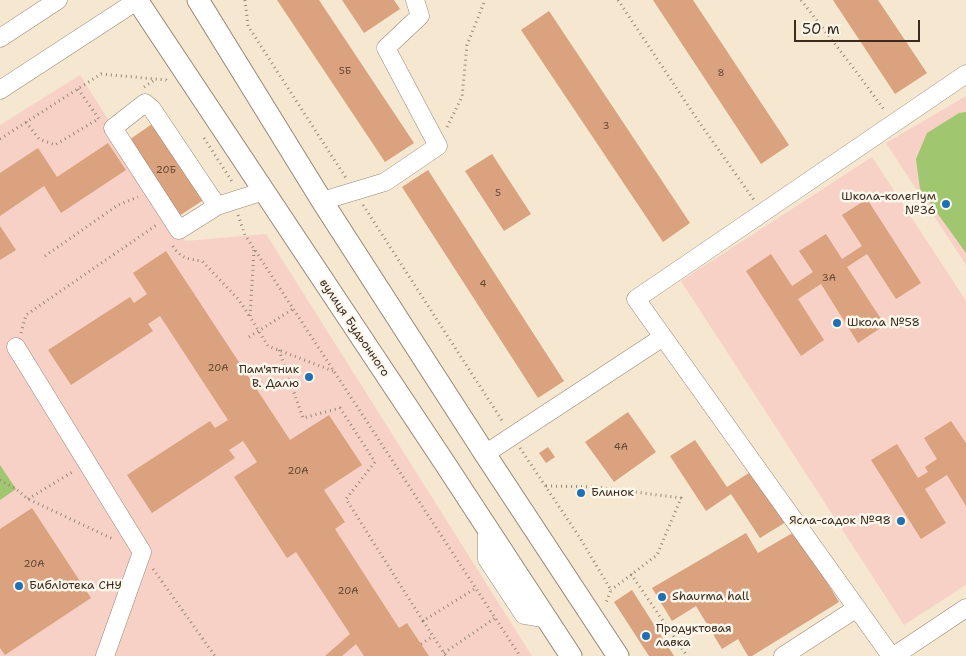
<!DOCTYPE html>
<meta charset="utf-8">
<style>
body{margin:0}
#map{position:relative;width:966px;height:656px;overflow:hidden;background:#f5e7d0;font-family:"Shantell Sans",sans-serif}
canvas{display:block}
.scale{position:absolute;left:794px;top:20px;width:126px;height:22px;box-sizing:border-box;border:2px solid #3b2a1e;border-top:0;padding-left:6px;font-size:15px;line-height:18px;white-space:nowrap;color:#3b2a1e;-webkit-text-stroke:4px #fbf7ec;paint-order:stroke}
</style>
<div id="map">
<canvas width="966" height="656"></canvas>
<div class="scale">50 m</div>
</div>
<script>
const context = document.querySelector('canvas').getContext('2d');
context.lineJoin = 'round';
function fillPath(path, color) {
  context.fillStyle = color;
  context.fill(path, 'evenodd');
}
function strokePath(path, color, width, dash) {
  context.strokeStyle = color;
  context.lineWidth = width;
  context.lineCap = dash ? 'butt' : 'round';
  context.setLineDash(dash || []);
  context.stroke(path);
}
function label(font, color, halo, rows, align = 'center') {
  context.font = font + ' "Shantell Sans",sans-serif';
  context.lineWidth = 5;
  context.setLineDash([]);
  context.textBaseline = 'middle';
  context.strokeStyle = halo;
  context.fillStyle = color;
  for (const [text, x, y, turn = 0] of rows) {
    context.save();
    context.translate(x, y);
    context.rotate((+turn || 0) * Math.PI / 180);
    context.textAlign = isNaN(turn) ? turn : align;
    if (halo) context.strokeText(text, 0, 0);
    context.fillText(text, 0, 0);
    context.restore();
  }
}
fillPath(new Path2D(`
 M 80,75 L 185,241 L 266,234 L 532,656 L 0,656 L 0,125 Z
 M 966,96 L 966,265 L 886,143 Z
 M 872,157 L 966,301 L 966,585 L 904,625 L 681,281 Z`), '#f7d1c6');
fillPath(new Path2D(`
 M 966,112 L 966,253 L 920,189 L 916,159 L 927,133 L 959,113 Z
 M 0,465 L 16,489 L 0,500 Z`), '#a1c670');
fillPath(new Path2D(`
 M 277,0 L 319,0 L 414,143 L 385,162 Z
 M 342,0 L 394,0 L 400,9 L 364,33 Z
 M 653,0 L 693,0 L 789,145 L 761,164 Z
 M 833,0 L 878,0 L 927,73 L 895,94 Z
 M 549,11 L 690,223 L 663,242 L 521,30 Z
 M 155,122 L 205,199 L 176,218 L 126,142 Z
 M 108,143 L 126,170 L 61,213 L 44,186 L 0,216 L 0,173 L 38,148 L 57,177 Z
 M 492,154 L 531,214 L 504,231 L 465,171 Z
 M 428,170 L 564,381 L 538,398 L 402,187 Z
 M 867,199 L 921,283 L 896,299 L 867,254 L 847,267 L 885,325 L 858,343 L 821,284 L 798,299 L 824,340 L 801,356 L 746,271 L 771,254 L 792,286 L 813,272 L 799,251 L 826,234 L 842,259 L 862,246 L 842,215 Z
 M 0,226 L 16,250 L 0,260 Z
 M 166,251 L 290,440 L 329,415 L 362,465 L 324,490 L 345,522 L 335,529 L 399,628 L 407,623 L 429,656 L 364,656 L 356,644 L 342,656 L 325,656 L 350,634 L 296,552 L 287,558 L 234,477 L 257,462 L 243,441 L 229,450 L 235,458 L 152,513 L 127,475 L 210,421 L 215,428 L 228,420 L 160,316 L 148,324 L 153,331 L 71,385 L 48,350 L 130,297 L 134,303 L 147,294 L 133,273 Z
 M 628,412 L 656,452 L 614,482 L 585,442 Z
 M 951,421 L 966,443 L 966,506 L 947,475 L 925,489 L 946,523 L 921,539 L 871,460 L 897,444 L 918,478 L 928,472 L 925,467 L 937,459 L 924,438 Z
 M 695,440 L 727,487 L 752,471 L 786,522 L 760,538 L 731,494 L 706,511 L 670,456 Z
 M 548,447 L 555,457 L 546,463 L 539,453 Z
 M 32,508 L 91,598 L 5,655 L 0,648 L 0,529 Z
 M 796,531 L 839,602 L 752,656 L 748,656 L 738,639 L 722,649 L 696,606 L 672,621 L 652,588 L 746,533 L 758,553 Z
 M 632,590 L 674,656 L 649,656 L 614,602 Z`), '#daa27e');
const minor = new Path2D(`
 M 0,38 L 58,0
 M 0,90 L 138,0
 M 322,201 L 385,182 L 438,146 L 386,48 L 420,16 L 415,0
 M 217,206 L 179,230 L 113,128 L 145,103 L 152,109 L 217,206 L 264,191
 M 16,347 L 142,552 L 105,656
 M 485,454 L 663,337
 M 487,528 L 487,559 L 524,615 L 547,619
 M 783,656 L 857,608
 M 891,656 L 636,299 L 966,74
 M 894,656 L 966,608`);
const major = new Path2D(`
 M 137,0 L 444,462 L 571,656
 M 198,0 L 322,201 L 485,454 L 618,656`);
strokePath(minor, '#988877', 19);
strokePath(major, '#988877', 23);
strokePath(new Path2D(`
 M 245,0 L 248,26 L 346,178
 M 618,0 L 699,122 L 754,200
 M 801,0 L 855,70 L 885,111
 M 144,87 L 156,79
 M 78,89 L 99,119
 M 26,122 L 39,139 L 55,145 L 98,119
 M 447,127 L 462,97 L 467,45 L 485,0
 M 204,138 L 233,183
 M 0,139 L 101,74 L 166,80 L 168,82
 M 363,205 L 503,422
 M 238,215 L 245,235 L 520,656
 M 173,246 C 180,258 188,259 202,261 L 239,300 L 250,317
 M 254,250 L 250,317 L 268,346 L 333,371
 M 45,256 L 118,205 L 138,197
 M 21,333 L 26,315 L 158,224
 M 249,337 L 293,309
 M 279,350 L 303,418 L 340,408 L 375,462 L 346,499 L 423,621 L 476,588
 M 520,448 L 580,538 L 611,590 L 605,605
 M 0,480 L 16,489 L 28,499 L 113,539
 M 546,486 L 597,487 L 681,498 L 657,555 L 611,590
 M 28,499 L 74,471
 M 153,569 L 215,656
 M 631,574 L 687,656
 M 423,621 L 446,656
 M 421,644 L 433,636
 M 444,653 L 495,618`), '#988877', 3, [1, 4]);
strokePath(minor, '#fff', 18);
strokePath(major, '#fff', 21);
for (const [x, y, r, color] of [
 [946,204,5,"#1f6fb2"],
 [837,323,5,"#1f6fb2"],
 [309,377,5,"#1f6fb2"],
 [581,493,5,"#1f6fb2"],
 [901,521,5,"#1f6fb2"],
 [19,586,5,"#1f6fb2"],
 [662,597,5,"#1f6fb2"],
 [646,636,5,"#1f6fb2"]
]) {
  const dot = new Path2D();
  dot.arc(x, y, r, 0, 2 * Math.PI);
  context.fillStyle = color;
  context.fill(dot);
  strokePath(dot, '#fbf7ec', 2);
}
label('10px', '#634836', null, [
 ["5Б",345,71],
 ["8",721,73],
 ["3",606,126],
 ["20Б",166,170],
 ["5",498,193],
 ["3А",829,278],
 ["4",483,284],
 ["20А",218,368],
 ["4А",621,447],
 ["20А",298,471],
 ["20А",34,564],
 ["20А",348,591]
]);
label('12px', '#3b2a1e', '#fbf7ec', [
 ["Школа-колегіум",936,197,"right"],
 ["№36",936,211,"right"],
 ["Школа №58",847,323],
 ["Пам'ятник",299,370,"right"],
 ["В. Далю",299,384,"right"],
 ["Блинок",591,493],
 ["Ясла-садок №98",891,521,"right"],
 ["Библіотека СНУ",29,586],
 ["Shaurma hall",672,597],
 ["Продуктовая",656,629],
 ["лавка",656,643]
], 'left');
label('12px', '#3b2a1e', '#fbf7ec', [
 ["вулиця Будьонного",354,328,56]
]);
</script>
